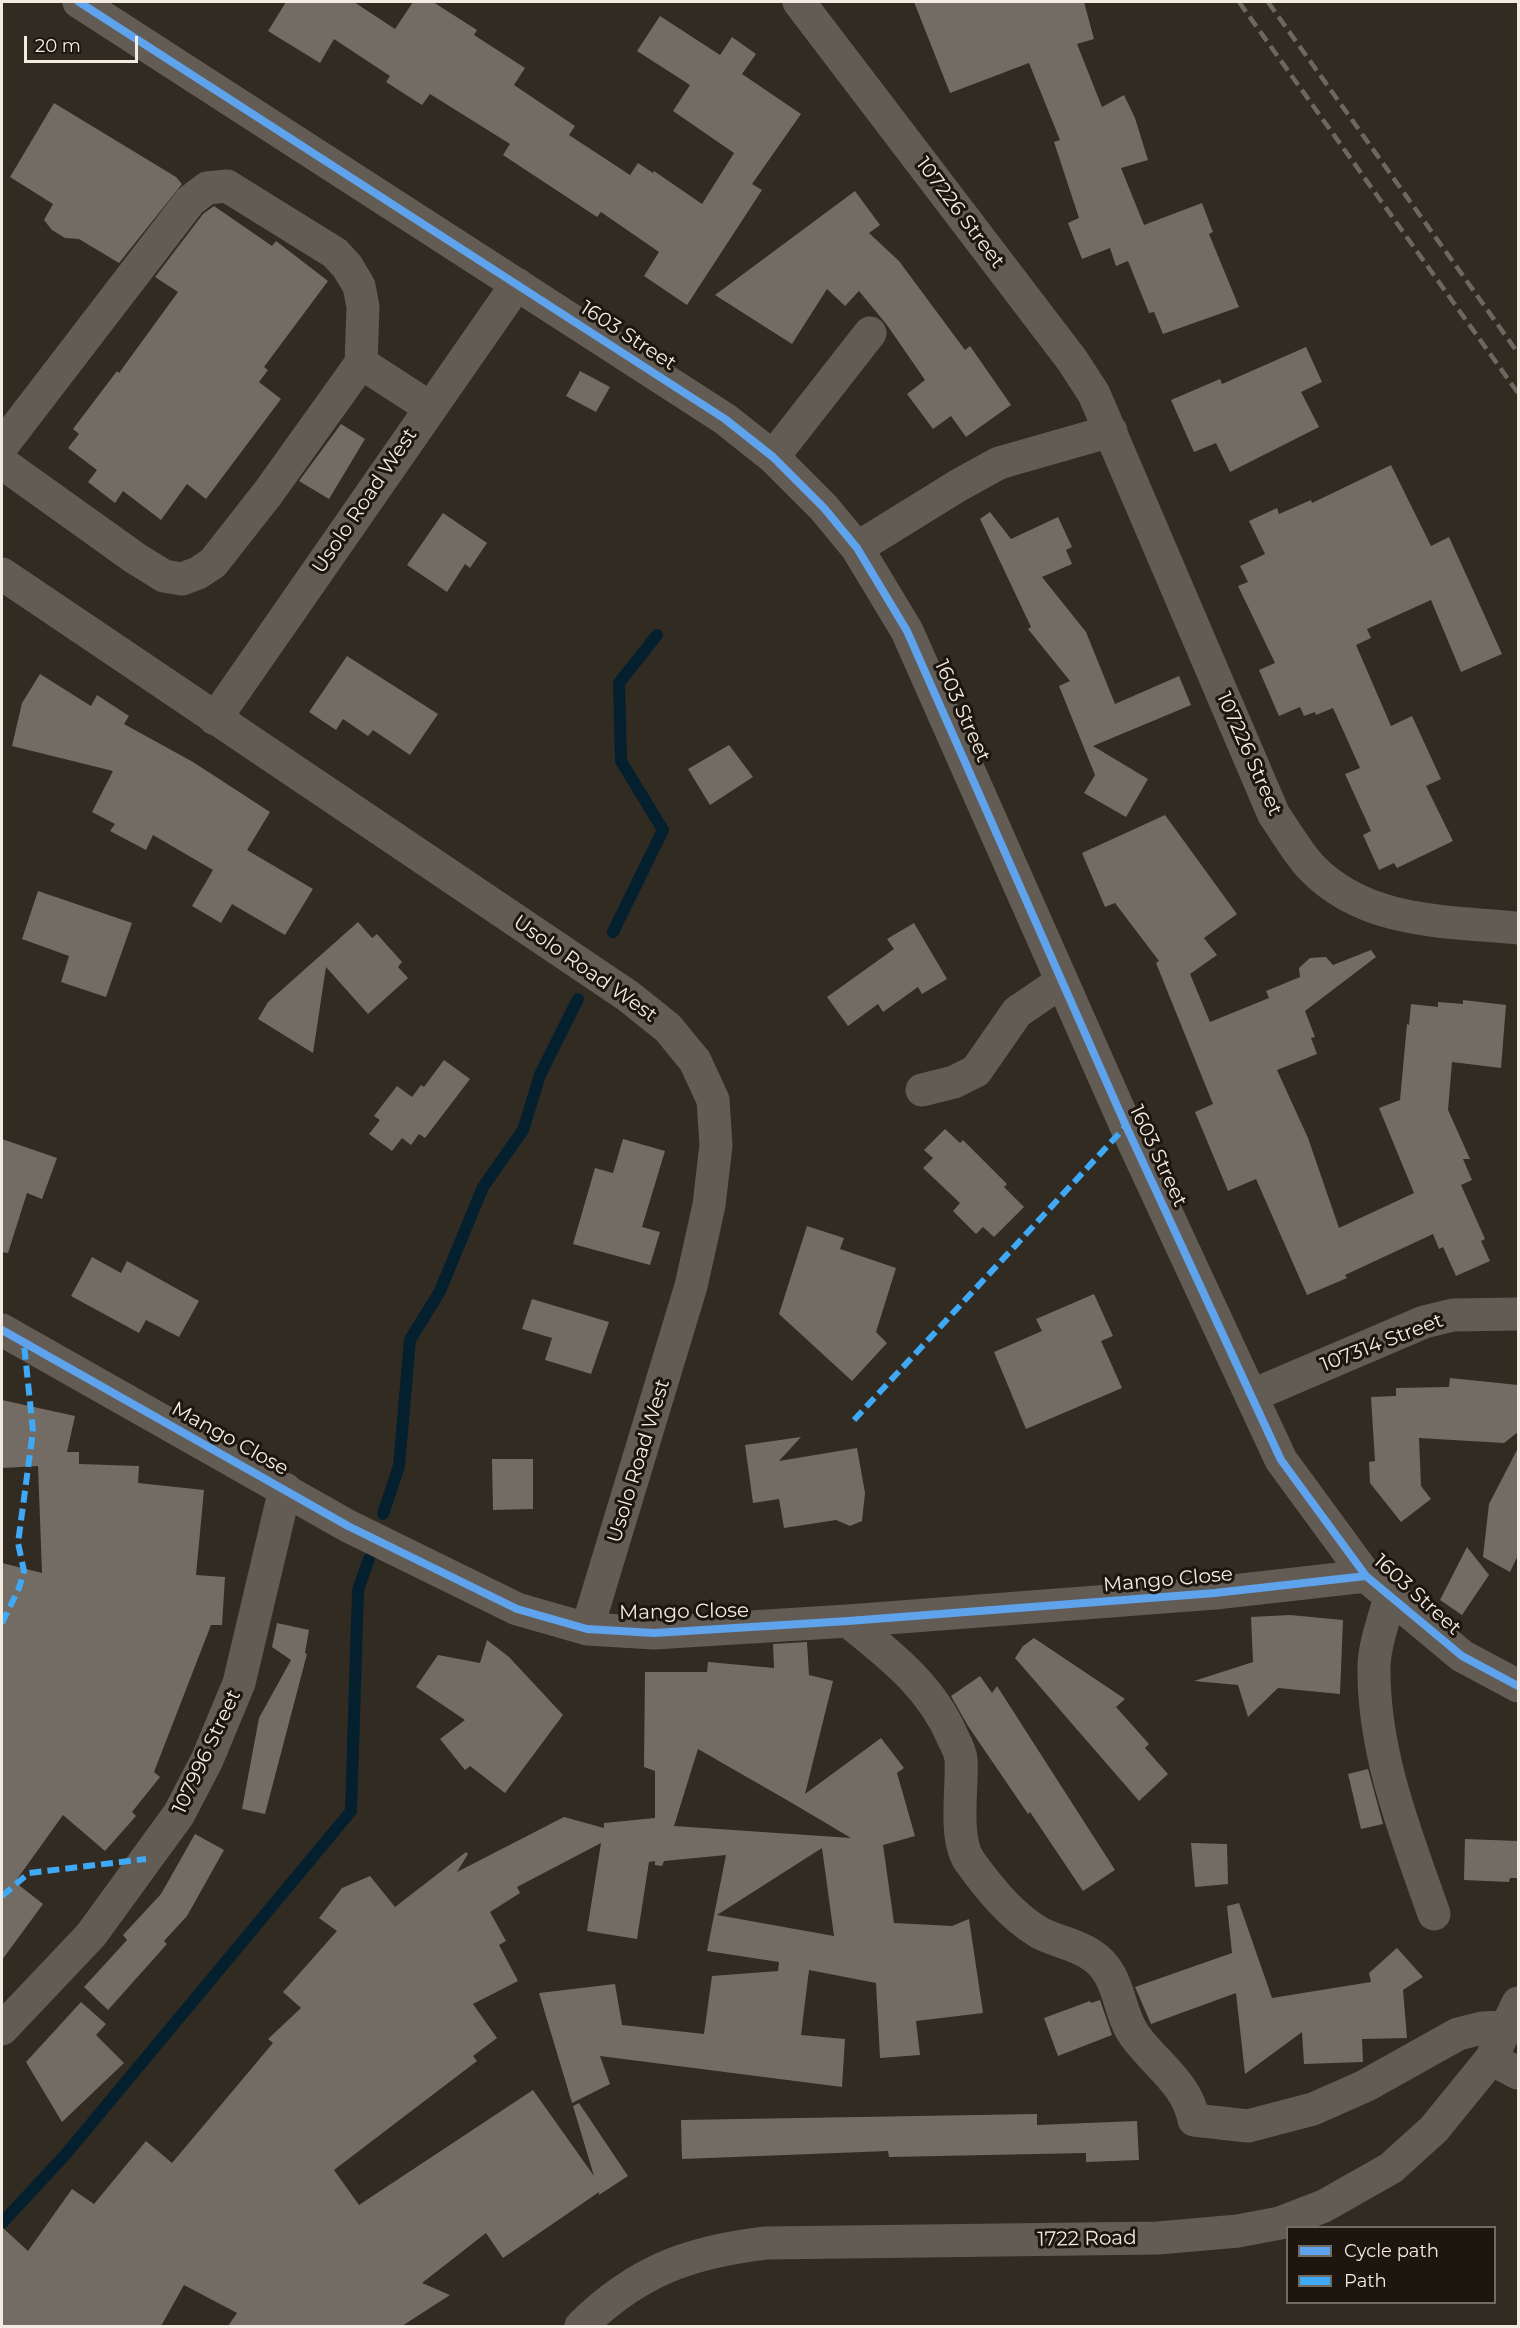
<!DOCTYPE html>
<style>
body{margin:0}
#map{position:relative;width:1520px;height:2328px;overflow:hidden;background:#322b22;font-family:Montserrat,sans-serif}
canvas{display:block}
.frame{position:absolute;inset:0;border:3px solid #f4ebe0;pointer-events:none}
.legend{position:absolute;left:1286px;top:2226px;width:210px;height:78px;box-sizing:border-box;background:#1c160e;border:2px solid #726b62;margin:0;padding:8px 10px;list-style:none;font-size:18px;color:#f4ebe0}
.legend li{display:flex;align-items:center;gap:12px;height:30px}
.legend b{width:30px;border:2px solid #726b62}
.scale{position:absolute;left:24px;top:36px;width:114px;height:27px;box-sizing:border-box;border:3px solid #f4ebe0;border-top:0;padding-left:8px;font-size:18px;line-height:21px;white-space:nowrap;color:#f4ebe0;-webkit-text-stroke:4px #1c160e;paint-order:stroke}
</style>
<div id="map">
<canvas width="1520" height="2328"></canvas>
<div class="frame"></div>
<ul class="legend">
<li><b style="height:8px;background:#60a3ed"></b>Cycle path</li>
<li><b style="height:8px;background:#3fa9f5"></b>Path</li>
</ul>
<div class="scale">20 m</div>
</div>
<script>
const context = document.querySelector('canvas').getContext('2d');
context.lineJoin = 'round';
function strokePath(path, color, width, dash) {
  context.strokeStyle = color;
  context.lineWidth = width;
  context.lineCap = dash ? 'butt' : 'round';
  context.setLineDash(dash || []);
  context.stroke(path);
}
function fillPath(path, color) {
  context.fillStyle = color;
  context.fill(path, 'evenodd');
}
function label(font, color, halo, rows, align = 'center') {
  context.font = font + ' Montserrat,sans-serif';
  context.lineWidth = 6;
  context.setLineDash([]);
  context.textBaseline = 'middle';
  context.strokeStyle = halo;
  context.fillStyle = color;
  for (const [text, x, y, turn = 0] of rows) {
    context.save();
    context.translate(x, y);
    context.rotate((+turn || 0) * Math.PI / 180);
    context.textAlign = isNaN(turn) ? turn : align;
    if (halo) context.strokeText(text, 0, 0);
    context.fillText(text, 0, 0);
    context.restore();
  }
}
strokePath(new Path2D(`
 M 613,932 L 663,830 L 621,761 L 619,683 L 657,635
 M 383,1514 L 399,1466 L 410,1340 L 440,1291 L 483,1187 L 523,1130 L 540,1075 L 578,999
 M 2,2223 L 66,2154 L 351,1811 L 358,1590 L 369,1559`), '#04202f', 12);
fillPath(new Path2D(`
 M 286,2 L 354,2 L 395,29 L 413,2 L 433,2 L 477,30 L 474,35 L 525,68 L 514,85 L 575,126 L 569,135 L 630,175 L 638,163 L 653,173 L 654,171 L 702,204 L 734,153 L 673,111 L 690,85 L 637,51 L 660,16 L 720,55 L 732,37 L 756,54 L 742,74 L 801,114 L 752,184 L 762,190 L 687,305 L 644,276 L 659,252 L 601,212 L 597,217 L 503,155 L 510,144 L 430,94 L 422,105 L 386,82 L 390,76 L 334,39 L 320,63 L 268,31 Z
 M 914,2 L 1084,2 L 1094,39 L 1077,44 L 1102,107 L 1124,95 L 1135,118 L 1148,160 L 1121,168 L 1144,225 L 1202,203 L 1213,232 L 1209,234 L 1239,307 L 1163,334 L 1154,312 L 1149,313 L 1128,261 L 1116,266 L 1110,248 L 1082,259 L 1068,223 L 1079,218 L 1054,142 L 1060,140 L 1029,63 L 950,93 Z
 M 54,103 L 176,177 L 182,184 L 119,263 L 79,239 L 65,238 L 52,230 L 44,220 L 53,204 L 10,177 Z
 M 855,191 L 880,225 L 869,233 L 899,261 L 965,350 L 970,346 L 1011,405 L 966,437 L 951,416 L 933,429 L 907,394 L 925,380 L 887,325 L 859,291 L 845,306 L 827,289 L 792,344 L 715,295 Z
 M 214,206 L 272,246 L 276,241 L 328,281 L 264,367 L 268,370 L 259,382 L 281,399 L 206,499 L 187,484 L 161,520 L 123,491 L 115,503 L 88,482 L 97,470 L 68,448 L 79,434 L 73,429 L 117,371 L 119,373 L 178,292 L 155,277 L 203,214 Z
 M 1306,347 L 1322,382 L 1301,392 L 1319,427 L 1230,472 L 1216,443 L 1194,452 L 1171,400 L 1220,379 L 1222,384 Z
 M 580,371 L 610,387 L 596,412 L 566,396 Z
 M 341,424 L 365,439 L 329,499 L 299,481 Z
 M 1391,465 L 1431,546 L 1449,537 L 1502,654 L 1461,672 L 1431,600 L 1367,629 L 1371,638 L 1356,645 L 1391,726 L 1412,716 L 1441,779 L 1426,786 L 1453,841 L 1397,868 L 1394,863 L 1379,870 L 1363,835 L 1371,831 L 1345,774 L 1360,768 L 1333,708 L 1316,715 L 1315,712 L 1304,716 L 1300,707 L 1279,716 L 1259,670 L 1275,663 L 1238,586 L 1248,582 L 1240,566 L 1265,554 L 1249,521 L 1277,508 L 1279,514 L 1311,500 L 1312,503 Z
 M 990,512 L 1011,539 L 1058,517 L 1072,547 L 1066,550 L 1072,564 L 1042,577 L 1086,632 L 1115,704 L 1179,676 L 1191,705 L 1093,746 L 1148,779 L 1126,817 L 1084,793 L 1095,775 L 1059,686 L 1070,681 L 1028,629 L 1031,627 L 980,519 Z
 M 443,513 L 487,543 L 470,568 L 465,564 L 447,592 L 407,565 Z
 M 347,656 L 438,714 L 410,755 L 373,730 L 368,736 L 343,719 L 336,730 L 309,712 Z
 M 40,674 L 91,706 L 97,695 L 129,716 L 124,724 L 193,762 L 270,812 L 247,850 L 313,889 L 285,935 L 232,904 L 221,923 L 192,906 L 213,870 L 153,835 L 146,850 L 110,831 L 115,824 L 92,812 L 113,771 L 12,746 L 22,703 Z
 M 729,745 L 753,777 L 710,805 L 688,769 Z
 M 1165,815 L 1237,914 L 1204,938 L 1217,955 L 1190,974 L 1210,1022 L 1269,998 L 1266,991 L 1300,977 L 1299,968 L 1310,958 L 1326,957 L 1333,965 L 1371,950 L 1376,957 L 1305,1011 L 1315,1037 L 1311,1038 L 1317,1054 L 1277,1070 L 1308,1138 L 1339,1228 L 1414,1193 L 1379,1108 L 1400,1100 L 1407,1024 L 1409,1025 L 1411,1004 L 1438,1007 L 1438,1002 L 1463,1004 L 1463,1000 L 1506,1005 L 1501,1068 L 1452,1062 L 1448,1110 L 1470,1159 L 1463,1159 L 1472,1180 L 1461,1185 L 1485,1239 L 1481,1241 L 1490,1261 L 1456,1276 L 1443,1247 L 1439,1249 L 1433,1234 L 1345,1275 L 1347,1278 L 1307,1295 L 1256,1179 L 1228,1191 L 1195,1112 L 1213,1104 L 1156,963 L 1159,961 L 1115,903 L 1105,907 L 1082,853 Z
 M 38,891 L 132,923 L 106,997 L 61,982 L 69,956 L 22,939 Z
 M 358,922 L 372,938 L 377,934 L 402,962 L 398,967 L 408,978 L 368,1014 L 326,967 L 313,1053 L 258,1019 L 268,1002 Z
 M 914,923 L 947,979 L 922,994 L 918,987 L 883,1012 L 878,1004 L 848,1026 L 827,997 L 894,949 L 887,939 Z
 M 444,1060 L 470,1079 L 425,1138 L 419,1134 L 411,1145 L 402,1138 L 392,1151 L 369,1134 L 380,1120 L 374,1116 L 397,1086 L 412,1097 L 421,1085 L 424,1087 Z
 M 945,1129 L 960,1143 L 963,1140 L 1007,1184 L 1004,1187 L 1024,1207 L 994,1237 L 983,1227 L 976,1234 L 953,1211 L 960,1203 L 923,1168 L 933,1158 L 924,1150 Z
 M 2,1139 L 57,1158 L 42,1199 L 27,1193 L 8,1253 L 2,1252 Z
 M 623,1139 L 665,1151 L 642,1227 L 660,1232 L 650,1265 L 573,1244 L 595,1168 L 613,1173 Z
 M 807,1226 L 844,1238 L 840,1249 L 896,1268 L 876,1332 L 887,1343 L 852,1381 L 779,1314 Z
 M 92,1257 L 121,1273 L 127,1261 L 199,1301 L 179,1337 L 146,1320 L 139,1333 L 71,1296 Z
 M 1094,1294 L 1113,1336 L 1101,1341 L 1122,1388 L 1026,1429 L 994,1352 L 1042,1331 L 1036,1319 Z
 M 532,1299 L 609,1322 L 591,1374 L 545,1360 L 552,1338 L 522,1329 Z
 M 1450,1378 L 1518,1385 L 1518,1432 L 1504,1443 L 1419,1438 L 1421,1486 L 1431,1499 L 1401,1522 L 1370,1483 L 1369,1462 L 1375,1461 L 1371,1397 L 1396,1396 L 1396,1388 L 1449,1387 Z
 M 2,1400 L 75,1416 L 67,1452 L 79,1452 L 79,1464 L 139,1466 L 138,1483 L 204,1490 L 196,1575 L 225,1577 L 222,1625 L 211,1625 L 154,1772 L 160,1777 L 132,1812 L 136,1816 L 105,1851 L 63,1815 L 15,1882 L 43,1904 L 2,1960 L 2,1563 L 42,1573 L 38,1466 L 2,1468 Z
 M 801,1437 L 779,1461 L 857,1448 L 865,1493 L 862,1521 L 850,1526 L 836,1520 L 784,1528 L 779,1499 L 753,1503 L 745,1445 Z
 M 1518,1448 L 1518,1555 L 1510,1572 L 1483,1557 L 1489,1504 Z
 M 492,1459 L 533,1459 L 533,1509 L 493,1510 Z
 M 1467,1547 L 1489,1575 L 1462,1615 L 1440,1600 Z
 M 1290,1615 L 1343,1620 L 1340,1694 L 1278,1688 L 1248,1717 L 1238,1685 L 1194,1681 L 1253,1662 L 1251,1617 Z
 M 277,1623 L 309,1630 L 305,1653 L 307,1654 L 265,1814 L 242,1809 L 259,1718 L 291,1660 L 272,1647 Z
 M 1034,1638 L 1125,1699 L 1116,1707 L 1149,1744 L 1145,1748 L 1168,1774 L 1139,1801 L 1015,1658 L 1023,1646 Z
 M 487,1640 L 509,1657 L 563,1715 L 505,1793 L 470,1766 L 465,1770 L 440,1739 L 465,1720 L 416,1687 L 438,1655 L 480,1663 Z
 M 807,1642 L 809,1675 L 833,1681 L 805,1794 L 881,1738 L 904,1768 L 897,1773 L 915,1836 L 883,1845 L 894,1923 L 952,1926 L 969,1919 L 983,2013 L 916,2021 L 920,2055 L 880,2058 L 876,1983 L 809,1970 L 801,2035 L 845,2039 L 842,2087 L 600,2056 L 610,2084 L 572,2103 L 539,1993 L 615,1984 L 622,2025 L 704,2034 L 712,1976 L 778,1971 L 779,1962 L 707,1951 L 726,1855 L 664,1861 L 662,1866 L 655,1865 L 655,1861 L 649,1862 L 637,1939 L 587,1931 L 601,1843 L 517,1887 L 520,1893 L 490,1912 L 506,1941 L 499,1945 L 518,1981 L 473,2004 L 497,2038 L 473,2056 L 477,2061 L 334,2170 L 359,2205 L 533,2090 L 594,2176 L 573,2106 L 579,2103 L 628,2176 L 599,2195 L 599,2192 L 503,2258 L 486,2233 L 422,2283 L 450,2295 L 402,2326 L 228,2326 L 237,2313 L 184,2285 L 161,2326 L 2,2326 L 2,2227 L 28,2251 L 72,2189 L 94,2204 L 146,2141 L 172,2163 L 273,2043 L 268,2039 L 301,2008 L 283,1992 L 337,1931 L 319,1918 L 342,1888 L 370,1876 L 395,1907 L 466,1852 L 468,1854 L 457,1872 L 564,1817 L 604,1828 L 604,1823 L 655,1818 L 655,1771 L 644,1767 L 645,1672 L 707,1672 L 708,1662 L 774,1668 L 773,1644 ZM 698,1749 L 792,1803 L 851,1838 L 674,1826 ZM 822,1848 L 834,1936 L 717,1915 Z
 M 980,1676 L 992,1693 L 997,1686 L 1115,1870 L 1083,1891 L 1030,1812 L 1028,1814 L 968,1726 L 951,1696 Z
 M 1368,1769 L 1383,1824 L 1361,1829 L 1348,1774 Z
 M 195,1834 L 224,1850 L 187,1916 L 164,1941 L 167,1944 L 108,2010 L 84,1987 L 127,1940 L 123,1935 L 161,1894 Z
 M 1465,1839 L 1518,1841 L 1518,1878 L 1510,1878 L 1509,1882 L 1464,1880 Z
 M 1191,1843 L 1227,1844 L 1228,1884 L 1195,1887 Z
 M 1239,1903 L 1272,1998 L 1371,1982 L 1369,1973 L 1397,1948 L 1423,1977 L 1403,1990 L 1407,2038 L 1362,2039 L 1363,2062 L 1304,2064 L 1302,2032 L 1245,2074 L 1236,1993 L 1151,2024 L 1135,1987 L 1232,1953 L 1227,1906 Z
 M 1100,2000 L 1112,2035 L 1058,2056 L 1044,2018 L 1090,2001 L 1091,2003 Z
 M 81,2002 L 106,2024 L 96,2035 L 124,2063 L 62,2122 L 26,2062 Z
 M 1037,2114 L 1037,2125 L 1137,2121 L 1139,2160 L 1086,2162 L 1086,2153 L 889,2157 L 888,2151 L 682,2159 L 681,2120 Z`), '#736c65');
strokePath(new Path2D(`
 M 79,2 L 725,419 L 773,457 L 824,508 L 857,548 L 907,631 L 1126,1126 L 1281,1460 L 1366,1576 L 1462,1656 L 1518,1686
 M 799,2 L 1072,360 L 1094,394 L 1274,815 C 1286,832 1297,852 1311,867 C 1365,924 1446,921 1518,928
 M 361,363 L 429,407
 M 2,446 L 190,201 L 207,188 L 227,186 L 335,253 L 347,266 L 359,286 L 363,307 L 361,363 L 268,493 L 213,563 L 198,573 L 182,579 L 164,576 L 135,558 L 2,463
 M 773,457 L 870,333
 M 857,548 L 959,485 L 999,463 L 1111,431
 M 2,574 L 628,996 L 668,1028 L 695,1061 L 713,1100 L 716,1145 L 709,1205 L 691,1286 L 587,1629
 M 215,719 L 517,284
 M 922,1090 L 954,1082 L 976,1071 L 1017,1012 L 1061,982
 M 2,1330 L 348,1526 L 517,1609 L 587,1629 L 654,1633 L 848,1621 L 1215,1593 L 1366,1576
 M 1251,1396 L 1424,1322 L 1453,1315 L 1518,1314
 M 1390,1596 C 1385,1618 1374,1644 1374,1667 C 1373,1753 1406,1834 1434,1914
 M 848,1621 C 890,1655 932,1687 953,1738 C 956,1744 960,1751 961,1759 C 963,1787 953,1838 970,1862 C 989,1888 1011,1916 1040,1933 C 1055,1941 1075,1944 1090,1954 C 1122,1974 1116,2010 1135,2036 C 1156,2065 1187,2083 1194,2120 L 1248,2126 L 1313,2109 L 1365,2086 L 1458,2034 L 1482,2028 L 1507,2027
 M 2,2029 L 91,1935 L 179,1814 L 207,1760 L 239,1683 L 285,1489
 M 1491,2059 L 1518,2073
 M 581,2326 C 637,2271 689,2252 766,2243 L 1158,2238 L 1238,2231 L 1280,2223 L 1324,2206 L 1391,2168 L 1434,2129 L 1491,2059 L 1518,2003`), '#625c55', 33);
strokePath(new Path2D(`
 M 1239,2 L 1518,393
 M 1268,2 L 1518,353`), '#6d6760', 4.5, [12, 6]);
strokePath(new Path2D(`
 M 854,1420 L 1126,1126
 M 2,1623 L 19,1588 L 24,1571 L 18,1543 L 33,1431 L 24,1344
 M 2,1896 L 29,1873 L 146,1859`), '#3fa9f5', 6, [12, 6]);
strokePath(new Path2D(`
 M 79,2 L 725,419 L 773,457 L 824,508 L 857,548 L 907,631 L 1126,1126 L 1281,1460 L 1366,1576 L 1462,1656 L 1518,1686
 M 2,1330 L 348,1526 L 517,1609 L 587,1629 L 654,1633 L 848,1621 L 1215,1593 L 1366,1576`), '#60a3ed', 8);
label('20px', '#f4ebe0', '#1c160e', [
 ["107226 Street",960,213,53],
 ["1603 Street",628,336,33],
 ["Usolo Road West",365,501,-56],
 ["1603 Street",962,711,66],
 ["107226 Street",1249,754,66],
 ["Usolo Road West",585,969,35],
 ["1603 Street",1158,1156,65],
 ["107314 Street",1382,1343,-21],
 ["Mango Close",230,1439,29],
 ["Usolo Road West",639,1461,-73],
 ["Mango Close",1168,1580,-5],
 ["1603 Street",1417,1595,42],
 ["Mango Close",684,1612,-1],
 ["107996 Street",207,1752,-65],
 ["1722 Road",1087,2239,-1]
]);
</script>
